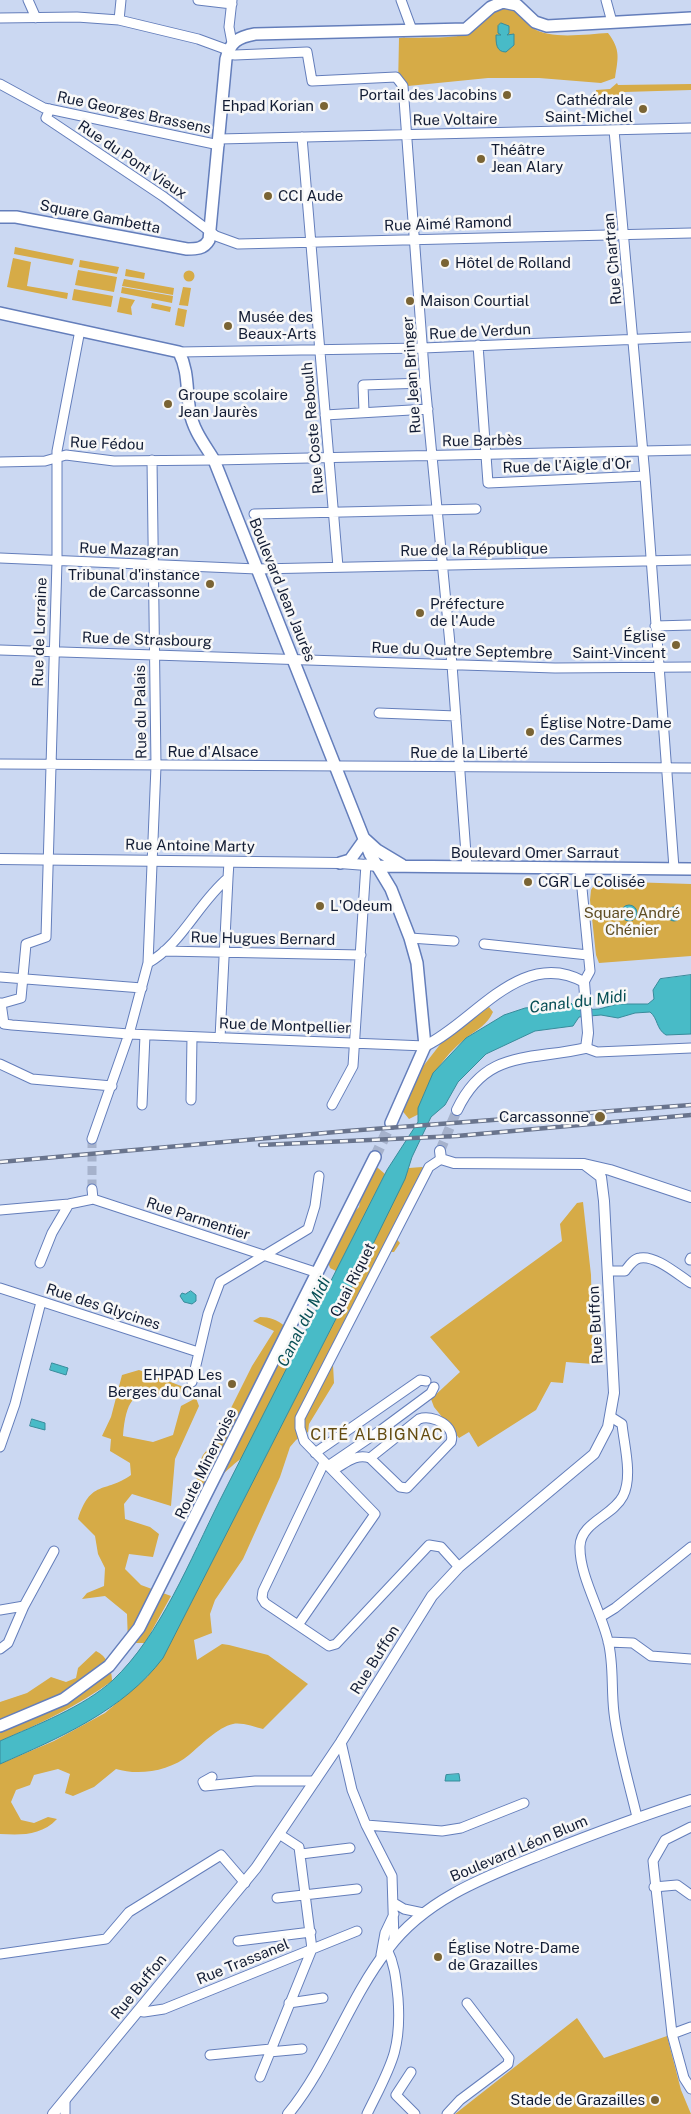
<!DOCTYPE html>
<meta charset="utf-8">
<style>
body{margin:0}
canvas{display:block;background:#cbd8f2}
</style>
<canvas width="691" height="2114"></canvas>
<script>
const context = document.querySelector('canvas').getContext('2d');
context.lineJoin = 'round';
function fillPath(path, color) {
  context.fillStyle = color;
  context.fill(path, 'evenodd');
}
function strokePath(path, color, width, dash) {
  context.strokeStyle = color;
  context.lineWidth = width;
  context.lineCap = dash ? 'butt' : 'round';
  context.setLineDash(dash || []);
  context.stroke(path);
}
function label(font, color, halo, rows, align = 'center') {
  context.font = font + ' "Public Sans",sans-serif';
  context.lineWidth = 5;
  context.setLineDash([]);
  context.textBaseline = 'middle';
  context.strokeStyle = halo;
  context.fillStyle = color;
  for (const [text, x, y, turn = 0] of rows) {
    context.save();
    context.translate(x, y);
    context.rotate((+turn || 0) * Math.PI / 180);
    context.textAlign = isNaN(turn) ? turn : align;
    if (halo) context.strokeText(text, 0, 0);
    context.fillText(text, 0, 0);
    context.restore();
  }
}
fillPath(new Path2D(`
 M 505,7 C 520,10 522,20 533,28 C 549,40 588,34 608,33 C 621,50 618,58 615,78 L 601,83 L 539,78 L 488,78 L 398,87 L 399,38 C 416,37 452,39 467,34 C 482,28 489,11 505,7 Z
 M 617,83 L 618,85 L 691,84 L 691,90 L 624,92 L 614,102 L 614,105 L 596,106 L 596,90 L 610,89 Z
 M 15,247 L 74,259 L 72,265 L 14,254 Z
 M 13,258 L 31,262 L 27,286 L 68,293 L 67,299 L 7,287 Z
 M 80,260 L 119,267 L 117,274 L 79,267 Z
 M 126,269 L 145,273 L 144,279 L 125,276 Z
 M 78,270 L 117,277 L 114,292 L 75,285 Z
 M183.5 276a5.5 5.5 0 1 1 11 0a5.5 5.5 0 1 1-11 0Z
 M 124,279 L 174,288 L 173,295 L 122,286 Z
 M 122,287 L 173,296 L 172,303 L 121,293 Z
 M 183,287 L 191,288 L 188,306 L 179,305 Z
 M 74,289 L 113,296 L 111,307 L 72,300 Z
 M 120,297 L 135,300 L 131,307 L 132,315 L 117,312 Z
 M 152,303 L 171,307 L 170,312 L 151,308 Z
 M 178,308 L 187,310 L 184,327 L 175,325 Z
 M 597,881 L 691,884 L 691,956 L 599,963 L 596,955 L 590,900 L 591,890 Z
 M 489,1007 L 493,1012 C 487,1025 478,1029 466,1038 C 442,1057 427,1082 418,1111 L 419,1114 L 409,1119 L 400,1108 L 421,1069 L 442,1042 Z
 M 373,1166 L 378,1168 L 385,1174 L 336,1271 L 330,1268 L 328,1262 L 350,1216 L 359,1207 L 363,1187 Z
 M 422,1167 L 425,1169 L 391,1233 L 400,1243 L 394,1252 L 386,1252 L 358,1296 L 332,1346 L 334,1383 L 309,1424 L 308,1432 L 296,1440 L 290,1447 L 280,1477 L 243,1559 L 215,1600 L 210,1614 L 212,1633 L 194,1640 L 197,1660 L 222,1644 L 229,1645 L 268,1655 L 308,1684 L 263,1729 C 255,1727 241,1722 233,1724 C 218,1727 200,1746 189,1755 C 170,1771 139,1776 116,1769 L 94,1787 L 73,1796 L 65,1793 L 70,1774 L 58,1769 L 34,1775 L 30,1785 L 16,1790 L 11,1802 L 21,1820 L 34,1823 L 48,1817 L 57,1819 C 41,1836 21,1835 0,1834 L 0,1764 L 54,1741 L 105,1713 L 147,1677 L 170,1644 L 344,1303 L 409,1168 Z
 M 583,1202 L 591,1275 L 593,1364 L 566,1362 L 563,1383 L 551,1382 L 536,1410 L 478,1447 L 469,1432 L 459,1438 L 434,1407 L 431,1399 L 460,1372 L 430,1337 L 562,1241 L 560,1224 L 577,1203 Z
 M 260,1317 C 279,1317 293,1330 298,1347 L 242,1458 C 227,1468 219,1483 200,1484 L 194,1474 L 203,1455 L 215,1440 L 252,1366 L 274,1331 L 253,1321 Z
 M 139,1370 L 189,1389 C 154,1407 128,1370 123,1436 L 153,1442 L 173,1435 L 181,1406 L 196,1398 L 199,1406 L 175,1459 L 171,1506 L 132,1494 L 124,1504 L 125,1519 L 150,1527 L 159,1534 L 153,1557 L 129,1554 L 125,1569 L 141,1585 L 171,1596 L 145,1643 L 128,1643 L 127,1614 L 105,1596 L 82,1599 L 87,1593 L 104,1586 L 105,1568 L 98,1554 L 95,1536 L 78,1519 C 91,1479 104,1494 131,1475 L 130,1463 L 110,1451 L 111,1439 L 102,1436 L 111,1417 L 122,1375 Z
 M 96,1651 C 107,1656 112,1669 112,1681 C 78,1706 39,1724 0,1741 L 0,1702 L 27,1693 L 51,1677 L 66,1682 L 76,1678 L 78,1668 Z
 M 577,2018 L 604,2058 L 667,2036 L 681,2090 L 691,2114 L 455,2114 Z`), '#d6ab47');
const water = new Path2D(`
 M 501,23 L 509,26 L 509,33 L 507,35 L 514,34 L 514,45 L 506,52 C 496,52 496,43 496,35 L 501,35 L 498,33 L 498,26 Z
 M621 913a8 8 0 1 1 16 0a8 8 0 1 1-16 0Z
 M667 914a7 7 0 1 1 14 0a7 7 0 1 1-14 0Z
 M 691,975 L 691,1034 L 666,1035 C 656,1029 658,1018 650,1012 L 635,1013 L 618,1018 L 601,1015 L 579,1017 L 573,1026 L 535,1031 L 486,1054 L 458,1082 L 445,1105 L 431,1117 L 412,1157 L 405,1179 L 345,1301 L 163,1658 C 123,1711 59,1738 0,1764 L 0,1741 C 36,1725 84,1707 113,1680 C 160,1636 191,1558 220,1500 C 276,1390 331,1280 387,1170 L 418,1122 L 418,1108 L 433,1073 L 466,1038 L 504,1015 L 525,1008 L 571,1003 L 578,1010 L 599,1009 L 618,1004 L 648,1004 L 654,999 L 653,990 L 660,979 Z
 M 191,1291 L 196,1295 L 196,1301 L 192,1304 L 184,1302 L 180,1296 L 182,1293 L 185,1294 Z
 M 52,1363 L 68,1368 L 66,1375 L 50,1370 Z
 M 32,1419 L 45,1423 L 45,1430 L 30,1426 Z
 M 459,1774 L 460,1781 L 445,1781 L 446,1775 Z`);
fillPath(water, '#48bbc7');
strokePath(water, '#388b9b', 1);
strokePath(new Path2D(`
 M 92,1139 L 92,1189`), '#a6b2cc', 9, [9, 4.5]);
strokePath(new Path2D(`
 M 440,1151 L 457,1110`), '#a6b2cc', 10, [10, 5]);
strokePath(new Path2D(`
 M 375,1157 L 391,1123`), '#a6b2cc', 11, [11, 5.5]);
const minor = new Path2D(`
 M 28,0 L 36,18
 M 198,0 L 232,4
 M 232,0 L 229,27 L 232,43
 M 401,0 L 412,30
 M 606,0 L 612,22
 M 0,18 L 77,17 L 119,20 L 198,39 L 228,50
 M 119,20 L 121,0
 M 227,54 L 235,55 L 307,52 L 312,81 L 396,77 L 403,86 L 425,383 L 452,665 L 467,867
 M 0,84 L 44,108 L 219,145
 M 50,109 L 46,118 L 164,197 L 216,236 L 238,244 L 691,233
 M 614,130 L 645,476 L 674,868
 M 302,137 L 338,567
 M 219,139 L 691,128
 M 478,345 L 488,483 L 645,476
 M 179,352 L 423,348 L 691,337
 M 364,412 L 363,385 L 425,383
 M 325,415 L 428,409
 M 0,462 L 45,461 L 66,455 L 114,461 L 214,460 L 691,450
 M 254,514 L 476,509
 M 0,558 L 257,569 L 691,560
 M 655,626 L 691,625
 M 0,650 L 555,668 L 691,667
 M 379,713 L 456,716
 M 0,764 L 691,768
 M 580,868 L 590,971 L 584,982
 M 410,938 L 454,941
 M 484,944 L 588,955
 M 164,951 L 361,955
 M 148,963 C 182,944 198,903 228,878 L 229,862
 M 0,977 L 142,988
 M 1,1003 L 4,1024 L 12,1025 L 129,1034 L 425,1046
 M 0,1004 L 21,998 L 26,944 L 46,937 L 57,561 L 57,451 L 80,330
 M 220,1038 L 228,878
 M 586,1048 L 597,1052 L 691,1048
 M 0,1064 L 32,1079 L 112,1086
 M 191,1100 L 192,1037
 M 142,1105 L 145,1035
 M 332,1105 L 353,1066 L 366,864
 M 92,1139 L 129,1034 L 148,963 L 156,766 L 152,460
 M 92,1189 L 93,1199
 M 0,1210 L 69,1204 L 93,1199 L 318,1273
 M 690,1260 L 691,1258
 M 40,1263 L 52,1233 L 69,1204
 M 608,1271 L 625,1271 C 629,1266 633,1259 640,1258 C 656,1255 678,1275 691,1283
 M 0,1288 L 198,1352
 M 192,1382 L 208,1314 L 220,1282 L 308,1229 L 315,1206 L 319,1176
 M 611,1417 L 622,1424 C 624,1445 633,1476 623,1496 C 613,1516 581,1522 580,1546 C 579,1575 601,1611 608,1641 C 614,1664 611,1689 614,1713 C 618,1747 629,1783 637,1817
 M 0,1447 L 15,1404 L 41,1302
 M 315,1453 L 420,1380 L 426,1381
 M 324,1463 L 263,1591 L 262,1598 L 265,1603 L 329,1646 L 336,1644 L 429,1545 L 441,1547 L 459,1567
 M 328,1466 L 381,1430 L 431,1393 L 434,1387
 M 333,1470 C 345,1464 355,1453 370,1458 L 400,1487 L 407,1488 L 451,1442 C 456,1426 433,1414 419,1419 L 370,1458
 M 0,1610 L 24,1606
 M 602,1616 L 615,1608 L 691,1547
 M 298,1625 L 375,1514 L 304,1441 L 300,1428 L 300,1418 L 429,1167 L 441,1159
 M 608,1642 L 633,1643 L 651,1656 L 691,1659
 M 0,1649 L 8,1643 L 24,1606 L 54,1551
 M 341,1742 L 352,1790 L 366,1825 L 392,1876 L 394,1940
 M 212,1777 L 203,1782 L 205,1786 L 255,1781 L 315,1781
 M 366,1825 L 442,1831 L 461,1828 L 524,1803
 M 691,1827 L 665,1840 L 653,1861 L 672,2034 L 684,2078 L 691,2089
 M 301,1854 L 350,1848
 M 654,1887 L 677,1885 L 691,1895
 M 277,1898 L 357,1889
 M 394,1903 L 404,1909 L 423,1913
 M 238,1941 L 311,1932
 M 0,1954 L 106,1939 L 129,1912 L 221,1855 L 245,1883
 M 381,1955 L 385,1933 L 394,1914
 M 289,2003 L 323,1998
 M 138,2011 L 144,2012 L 164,2009 L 357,1931
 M 672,2034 L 691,2027
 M 269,2052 L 302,2049
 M 210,2055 L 271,2049
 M 411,2072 L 396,2095 L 415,2114
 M 260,2077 L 312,1949 L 299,1847 L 279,1834
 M 65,2101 L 65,2114
 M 367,2114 C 390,2067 402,2051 398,1998 C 396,1980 395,1965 387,1949
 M 447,2114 L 460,2100 L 508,2064 L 509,2058 L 467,2003`);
const tertiary = new Path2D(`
 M 0,859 L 340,863 L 379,866
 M 425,1046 C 474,1023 521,947 584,982 L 588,1033 L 586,1048 C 529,1061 486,1049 457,1110
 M 440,1151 L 441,1159 L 454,1163 L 584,1164 L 610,1170 L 691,1197
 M 53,2114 L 256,1868 L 341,1742 L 432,1596 L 459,1567 L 594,1454 L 608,1427 L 614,1393 L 604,1201 L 601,1177 L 584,1164
 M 288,2114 C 329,2064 348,2000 388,1949 C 426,1898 488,1876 545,1853 C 593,1834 641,1816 691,1800`);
const secondary = new Path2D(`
 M 0,217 L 16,217 L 187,249 C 196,249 204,249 209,240 L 226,59 C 230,42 238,37 255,34 L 466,29 L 491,7 L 503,2 L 517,5 L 535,22 L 547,26 L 691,18
 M 0,313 L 179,352 C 189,372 186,390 190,412 C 193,430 205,445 214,460 L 370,854 L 391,889 L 410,938 L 417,963 L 425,1046 L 391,1123
 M 366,840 L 377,850 L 402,865
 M 340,863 L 350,860 L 365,839
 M 379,866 L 691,869
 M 0,1726 L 64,1699 L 109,1666 L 139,1628 L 375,1157`);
strokePath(minor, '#647ebb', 11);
strokePath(tertiary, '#647ebb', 12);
strokePath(secondary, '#647ebb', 14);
strokePath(minor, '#fff', 9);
strokePath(tertiary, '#fff', 10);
strokePath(secondary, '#fff', 11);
const rail = new Path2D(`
 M 260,1145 L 457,1136 L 691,1115
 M 0,1162 L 347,1131 L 691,1105`);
strokePath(rail, '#69748d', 4.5);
strokePath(rail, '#f8f8f8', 2.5, [8]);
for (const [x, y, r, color] of [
 [507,95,5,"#7a6434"],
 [324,106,5,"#7a6434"],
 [643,109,5,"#7a6434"],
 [481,159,5,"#7a6434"],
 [268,196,5,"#7a6434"],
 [445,263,5,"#7a6434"],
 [410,301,5,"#7a6434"],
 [228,326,5,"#7a6434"],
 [168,404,5,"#7a6434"],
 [210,584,5,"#7a6434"],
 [420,613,5,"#7a6434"],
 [676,645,5,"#7a6434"],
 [530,732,5,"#7a6434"],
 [528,882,5,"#7a6434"],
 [320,906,5,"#7a6434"],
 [600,1117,6,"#7a6434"],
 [232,1384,5,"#7a6434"],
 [438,1957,5,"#7a6434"],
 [655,2100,5,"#7a6434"]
]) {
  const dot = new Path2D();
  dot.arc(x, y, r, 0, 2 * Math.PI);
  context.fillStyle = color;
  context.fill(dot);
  strokePath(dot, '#f8f8f8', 2);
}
label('15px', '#121c34', '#f8f8f8', [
 ["Portail des Jacobins",497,95,"right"],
 ["Cathédrale",633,100,"right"],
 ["Saint-Michel",633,117,"right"],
 ["Ehpad Korian",314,106,"right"],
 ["Théâtre",491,150],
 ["Jean Alary",491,167],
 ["CCI Aude",278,196],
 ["Hôtel de Rolland",455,263],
 ["Maison Courtial",420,301],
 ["Musée des",238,317],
 ["Beaux-Arts",238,334],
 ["Groupe scolaire",178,395],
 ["Jean Jaurès",178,412],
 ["Tribunal d'instance",200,575,"right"],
 ["de Carcassonne",200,592,"right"],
 ["Préfecture",430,604],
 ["de l'Aude",430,621],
 ["Église",666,636,"right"],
 ["Saint-Vincent",666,653,"right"],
 ["Église Notre-Dame",540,723],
 ["des Carmes",540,740],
 ["CGR Le Colisée",538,882],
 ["L'Odeum",330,906],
 ["Carcassonne",589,1117,"right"],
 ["EHPAD Les",222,1375,"right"],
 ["Berges du Canal",222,1392,"right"],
 ["Église Notre-Dame",448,1948],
 ["de Grazailles",448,1965],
 ["Stade de Grazailles",645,2100,"right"]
], 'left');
label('15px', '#121c34', '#f8f8f8', [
 ["Rue Georges Brassens",134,113,12],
 ["Rue Voltaire",455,120,-1],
 ["Rue du Pont Vieux",132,160,34],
 ["Square Gambetta",100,217,11],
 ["Rue Aimé Ramond",448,224,-2],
 ["Rue Chartran",613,259,-95],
 ["Rue de Verdun",480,332,-3],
 ["Rue Jean Bringer",412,375,-94],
 ["Rue Coste Reboulh",313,428,-95],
 ["Rue Barbès",482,441,-1],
 ["Rue Fédou",107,444,2],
 ["Rue de l'Aigle d'Or",567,466,-2],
 ["Rue Mazagran",129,550,2],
 ["Rue de la République",474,550,-1],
 ["Boulevard Jean Jaurès",282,590,68],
 ["Rue de Lorraine",40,632,-88],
 ["Rue de Strasbourg",147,640,2],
 ["Rue du Quatre Septembre",462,651,2],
 ["Rue du Palais",141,712,-91],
 ["Rue d'Alsace",213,752],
 ["Rue de la Liberté",469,753],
 ["Rue Antoine Marty",190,846,1],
 ["Boulevard Omer Sarraut",535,853],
 ["Rue Hugues Bernard",263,939,1],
 ["Rue de Montpellier",285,1026,2],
 ["Rue Parmentier",198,1219,18],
 ["Quai Riquet",353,1280,-63],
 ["Rue des Glycines",103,1307,18],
 ["Rue Buffon",596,1325,-93],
 ["Route Minervoise",206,1464,-64],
 ["Rue Buffon",375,1660,-58],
 ["Boulevard Léon Blum",519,1849,-23],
 ["Rue Trassanel",243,1962,-22],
 ["Rue Buffon",139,1987,-51]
]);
label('15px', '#5f4d23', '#f8f8f8', [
 ["Square André",632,913],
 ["Chénier",632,930]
]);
label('italic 16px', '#074e55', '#f8f8f8', [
 ["Canal du Midi",578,1002,-7],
 ["Canal du Midi",304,1322,-63]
]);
context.letterSpacing = '1px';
label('16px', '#634b10', '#f8f8f8', [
 ["CITÉ ALBIGNAC",377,1435]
]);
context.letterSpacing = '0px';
</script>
